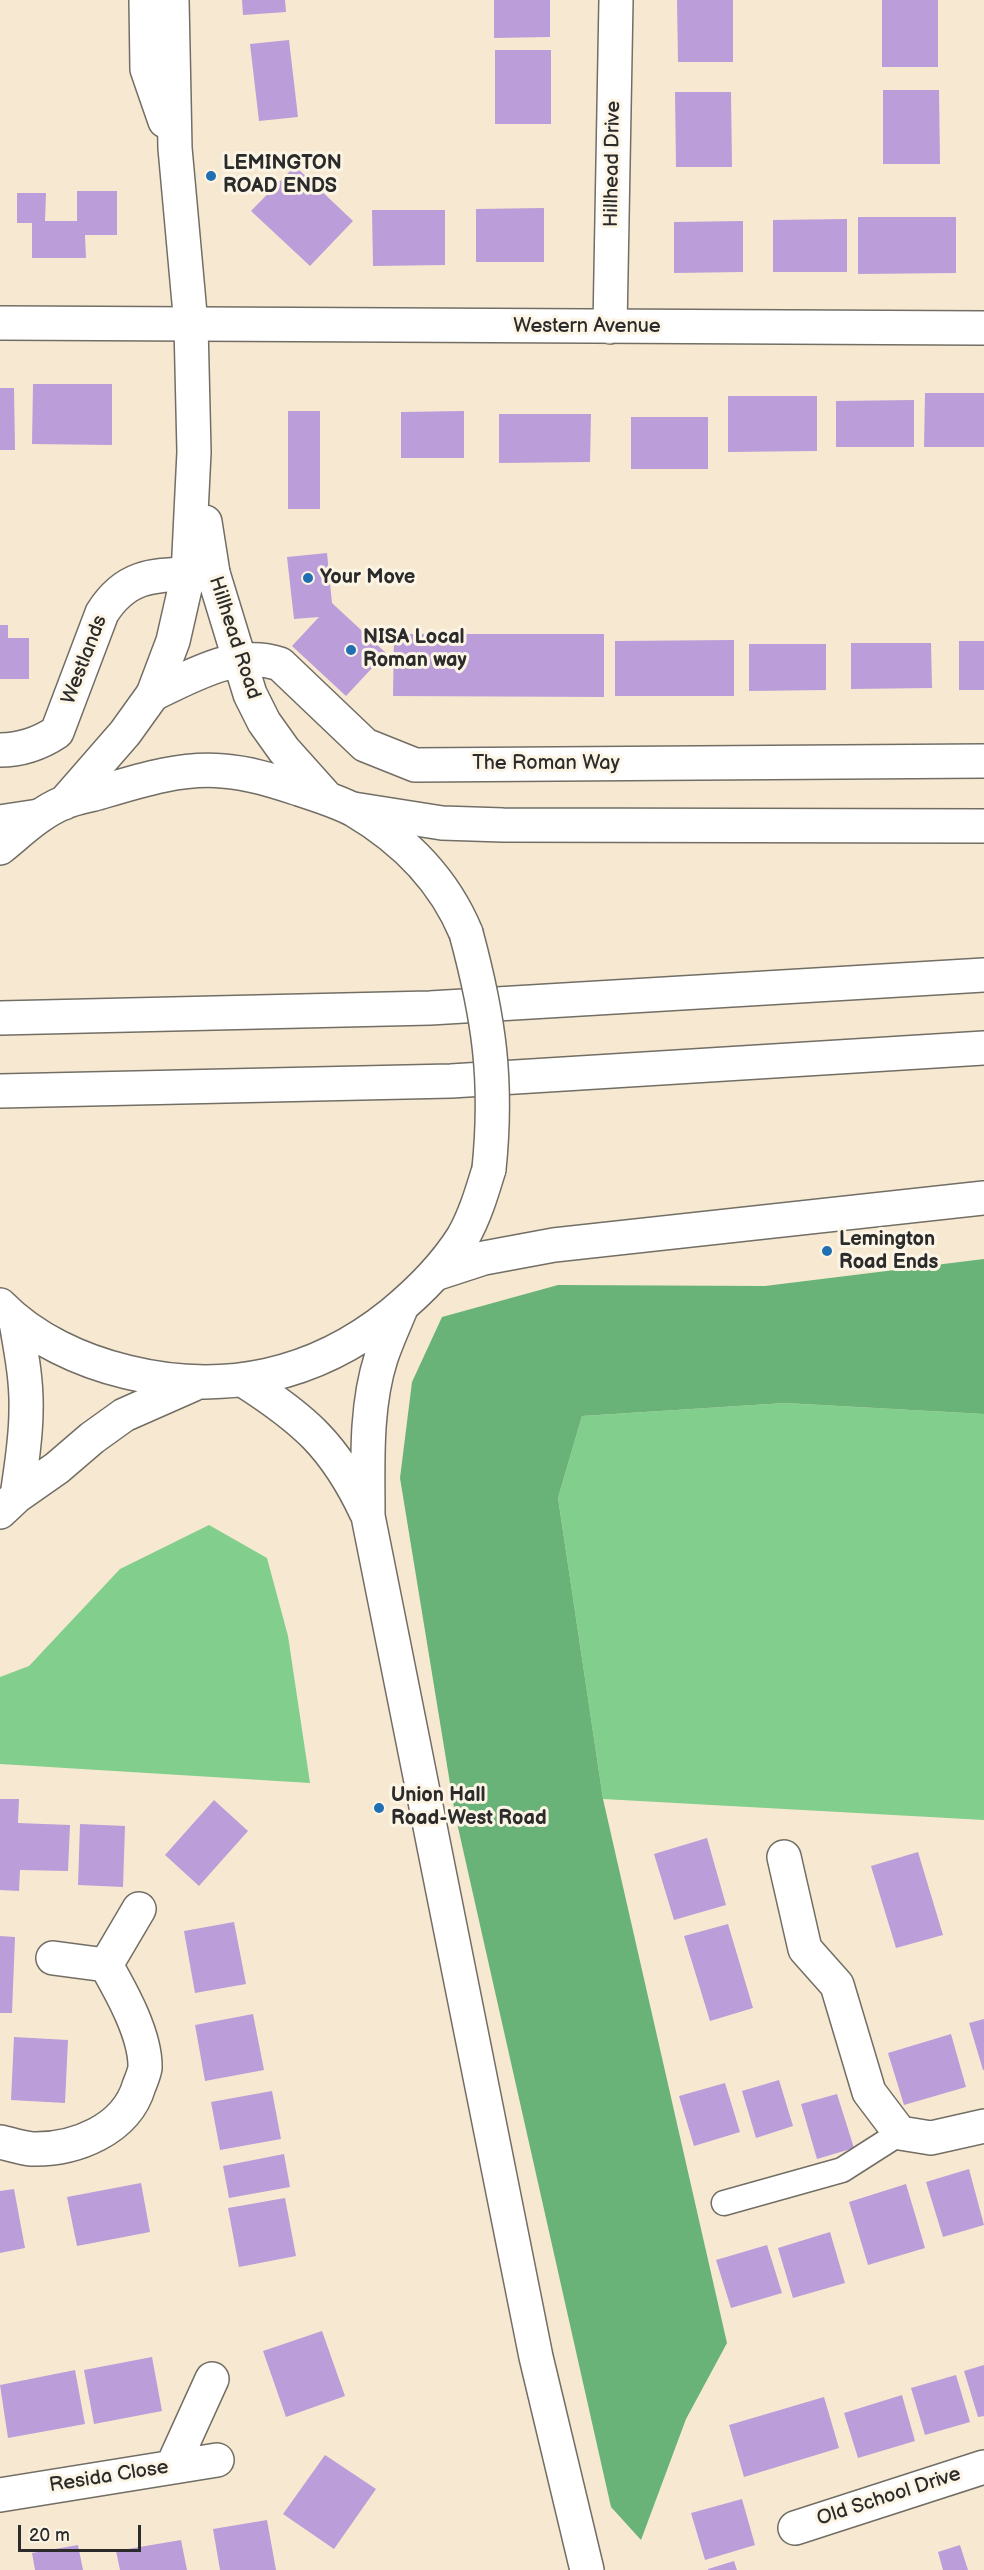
<!DOCTYPE html>
<style>
body{margin:0}
#map{position:relative;width:984px;height:2570px;overflow:hidden;background:#f7e9d1;font-family:"Balsamiq Sans",sans-serif}
canvas{display:block}
.scale{position:absolute;left:18px;top:2525px;width:123px;height:27px;box-sizing:border-box;border:3px solid #2b2b2b;border-top:0;padding-left:8px;font-size:18px;line-height:21px;white-space:nowrap;color:#2b2b2b;-webkit-text-stroke:4px #fcf5e5;paint-order:stroke}
</style>
<div id="map">
<canvas width="984" height="2570"></canvas>
<div class="scale">20 m</div>
</div>
<script>
const context = document.querySelector('canvas').getContext('2d');
context.lineJoin = 'round';
function fillPath(path, color) {
  context.fillStyle = color;
  context.fill(path, 'evenodd');
}
function strokePath(path, color, width, dash) {
  context.strokeStyle = color;
  context.lineWidth = width;
  context.lineCap = dash ? 'butt' : 'round';
  context.setLineDash(dash || []);
  context.stroke(path);
}
function label(font, color, halo, rows, align = 'center') {
  context.font = font + ' "Balsamiq Sans",sans-serif';
  context.lineWidth = 6;
  context.setLineDash([]);
  context.textBaseline = 'middle';
  context.strokeStyle = halo;
  context.fillStyle = color;
  for (const [text, x, y, turn = 0] of rows) {
    context.save();
    context.translate(x, y);
    context.rotate((+turn || 0) * Math.PI / 180);
    context.textAlign = isNaN(turn) ? turn : align;
    if (halo) context.strokeText(text, 0, 0);
    context.fillText(text, 0, 0);
    context.restore();
  }
}
fillPath(new Path2D(`
 M 785,1403 L 984,1414 L 984,1820 L 603,1799 L 558,1498 L 582,1416 Z
 M 209,1525 L 267,1558 L 288,1636 L 310,1783 L 0,1764 L 0,1677 L 29,1666 L 120,1569 Z`), '#82cf8d');
fillPath(new Path2D(`
 M 984,1259 L 984,1414 L 785,1403 L 582,1416 L 558,1498 L 603,1799 L 727,2343 L 686,2419 L 641,2540 L 611,2507 L 455,1814 L 400,1478 L 412,1382 L 442,1317 L 558,1285 L 765,1286 Z`), '#69b278');
fillPath(new Path2D(`
 M 242,0 L 285,0 L 286,12 L 243,15 Z
 M 494,0 L 550,0 L 550,37 L 494,38 Z
 M 677,0 L 733,0 L 733,62 L 678,62 Z
 M 882,0 L 938,0 L 938,67 L 882,67 Z
 M 289,40 L 298,117 L 259,121 L 250,44 Z
 M 495,50 L 551,50 L 551,124 L 495,124 Z
 M 883,90 L 939,90 L 940,164 L 883,164 Z
 M 675,92 L 731,92 L 732,167 L 676,167 Z
 M 295,166 L 353,221 L 310,266 L 251,211 Z
 M 77,191 L 117,191 L 117,235 L 85,235 L 86,258 L 32,258 L 32,223 L 17,223 L 17,193 L 46,193 L 45,221 L 77,221 Z
 M 544,208 L 544,262 L 476,262 L 476,209 Z
 M 372,210 L 445,210 L 445,265 L 373,266 Z
 M 858,217 L 956,217 L 956,273 L 858,274 Z
 M 847,219 L 847,272 L 773,272 L 773,220 Z
 M 743,221 L 743,272 L 674,273 L 674,222 Z
 M 33,384 L 112,384 L 112,445 L 32,444 Z
 M 0,388 L 14,388 L 15,450 L 0,450 Z
 M 925,393 L 984,393 L 984,447 L 924,447 Z
 M 728,396 L 817,396 L 817,451 L 728,452 Z
 M 914,400 L 914,447 L 836,447 L 836,401 Z
 M 288,411 L 320,411 L 320,509 L 288,509 Z
 M 464,411 L 464,458 L 401,458 L 401,412 Z
 M 499,414 L 591,414 L 590,462 L 499,463 Z
 M 631,417 L 708,417 L 708,469 L 631,469 Z
 M 327,553 L 332,603 L 386,653 L 346,696 L 292,646 L 319,617 L 294,619 L 287,557 Z
 M 0,625 L 8,625 L 8,638 L 29,638 L 29,679 L 0,679 Z
 M 394,634 L 604,634 L 604,697 L 393,696 Z
 M 734,640 L 734,696 L 615,696 L 615,641 Z
 M 959,641 L 984,641 L 984,690 L 959,690 Z
 M 851,643 L 931,643 L 932,688 L 851,689 Z
 M 749,644 L 826,644 L 826,690 L 749,691 Z
 M 0,1799 L 19,1799 L 18,1823 L 70,1825 L 68,1871 L 20,1870 L 19,1891 L 0,1890 Z
 M 214,1800 L 248,1831 L 199,1886 L 165,1855 Z
 M 80,1824 L 125,1826 L 123,1887 L 78,1885 Z
 M 707,1838 L 726,1905 L 674,1920 L 654,1854 Z
 M 918,1852 L 943,1935 L 896,1948 L 871,1866 Z
 M 234,1922 L 246,1984 L 195,1993 L 184,1931 Z
 M 728,1924 L 753,2008 L 710,2021 L 684,1936 Z
 M 0,1936 L 15,1937 L 12,2013 L 0,2013 Z
 M 253,2014 L 264,2070 L 205,2081 L 195,2025 Z
 M 984,2019 L 984,2070 L 983,2070 L 969,2023 Z
 M 951,2034 L 966,2087 L 904,2105 L 888,2053 Z
 M 14,2037 L 68,2040 L 65,2103 L 11,2100 Z
 M 779,2080 L 793,2126 L 756,2138 L 742,2091 Z
 M 725,2083 L 740,2132 L 694,2146 L 679,2096 Z
 M 272,2091 L 281,2139 L 220,2150 L 211,2102 Z
 M 837,2094 L 854,2148 L 817,2159 L 801,2104 Z
 M 284,2154 L 290,2187 L 229,2198 L 223,2166 Z
 M 969,2169 L 984,2225 L 943,2237 L 926,2182 Z
 M 141,2183 L 150,2232 L 77,2246 L 67,2197 Z
 M 906,2184 L 925,2248 L 868,2265 L 849,2202 Z
 M 14,2189 L 25,2248 L 0,2253 L 0,2191 Z
 M 285,2198 L 296,2256 L 239,2267 L 228,2208 Z
 M 830,2232 L 845,2283 L 793,2298 L 778,2248 Z
 M 767,2245 L 782,2293 L 731,2308 L 716,2260 Z
 M 322,2331 L 345,2396 L 286,2417 L 263,2351 Z
 M 152,2357 L 162,2411 L 94,2424 L 84,2370 Z
 M 984,2365 L 984,2416 L 978,2417 L 964,2371 Z
 M 75,2370 L 85,2424 L 8,2438 L 0,2385 Z
 M 956,2375 L 970,2422 L 925,2435 L 911,2388 Z
 M 902,2395 L 915,2441 L 858,2458 L 844,2413 Z
 M 824,2397 L 839,2448 L 744,2477 L 729,2425 Z
 M 325,2455 L 376,2489 L 334,2549 L 283,2514 Z
 M 742,2499 L 755,2545 L 705,2560 L 691,2513 Z
 M 267,2520 L 276,2570 L 220,2570 L 213,2529 Z
 M 181,2540 L 187,2570 L 120,2570 L 116,2551 Z
 M 78,2545 L 83,2570 L 35,2570 L 32,2553 Z
 M 960,2545 L 968,2570 L 943,2570 L 938,2552 Z
 M 734,2561 L 737,2570 L 708,2570 L 708,2569 Z`), '#bb9dd9');
const lane = new Path2D(`
 M 724,2203 L 842,2170 L 900,2133`);
const street = new Path2D(`
 M 0,323 L 984,328
 M 610,327 L 616,0
 M 153,694 C 192,676 236,649 280,664 L 365,745 L 415,765 L 984,761
 M 0,750 C 22,750 39,744 57,732 L 102,613 C 131,567 165,577 213,573
 M 784,1857 L 805,1949 L 837,1985 L 869,2092 L 900,2133 L 931,2138 L 984,2126
 M 53,1958 L 106,1965 L 139,1909
 M 0,2142 C 10,2144 21,2148 32,2149 C 75,2150 126,2130 139,2086 C 141,2081 144,2074 145,2068 C 146,2036 122,1993 106,1965
 M 172,2467 L 212,2379
 M 0,2495 L 217,2460
 M 795,2528 L 984,2467`);
const secondary = new Path2D(`
 M 146,0 L 147,69 L 165,121
 M 205,522 L 213,573 L 250,694 L 264,722 L 284,750 L 327,798
 M 64,803 L 125,733 L 153,694 L 173,641 L 188,575 L 194,452 L 191,325 L 175,148 L 172,0
 M 0,848 C 20,832 39,813 63,803 C 74,798 87,796 98,793 C 138,781 181,767 223,771 C 250,773 274,781 299,789 C 317,795 337,801 354,810 C 403,839 444,880 466,933
 M 0,1305 C 33,1339 81,1361 127,1372 C 224,1396 315,1376 392,1314 C 420,1291 444,1267 463,1237 C 475,1216 482,1192 489,1169
 M 402,1306 C 395,1323 387,1340 381,1358 C 365,1408 368,1464 368,1516 L 536,2357 L 587,2570
 M 16,1322 C 21,1351 27,1381 26,1411 C 26,1440 21,1468 17,1496
 M 243,1380 C 304,1419 335,1446 366,1512
 M 0,1512 L 17,1496 L 57,1468 L 92,1438 L 124,1415 L 192,1385`);
const highway = new Path2D(`
 M 353,809 L 442,823 L 503,825 L 984,826
 M 0,822 L 39,816
 M 0,1018 L 430,1008 L 984,975
 M 0,1091 L 451,1081 L 984,1048
 M 438,1273 L 484,1258 L 554,1245 L 984,1198`);
strokePath(lane, '#726e65', 27);
strokePath(street, '#726e65', 36);
strokePath(secondary, '#726e65', 36);
strokePath(highway, '#726e65', 36);
strokePath(lane, '#fff', 24);
strokePath(street, '#fff', 33);
strokePath(secondary, '#fff', 33);
strokePath(highway, '#fff', 33);
const secondaryBridge = new Path2D(`
 M 466,933 C 489,1018 498,1080 489,1169`);
strokePath(secondaryBridge, '#726e65', 36, []);
strokePath(secondaryBridge, '#fff', 33);
for (const [x, y, r, color] of [
 [211,176,6,"#1f6fb2"],
 [308,578,6,"#1f6fb2"],
 [351,650,6,"#1f6fb2"],
 [827,1251,6,"#1f6fb2"],
 [379,1808,6,"#1f6fb2"]
]) {
  const dot = new Path2D();
  dot.arc(x, y, r, 0, 2 * Math.PI);
  context.fillStyle = color;
  context.fill(dot);
  strokePath(dot, '#fcf5e5', 2);
}
label('bold 20px', '#2b2b2b', '#fcf5e5', [
 ["LEMINGTON",223,164],
 ["ROAD ENDS",223,187],
 ["Your Move",320,578],
 ["NISA Local",363,638],
 ["Roman way",363,661],
 ["Lemington",839,1240],
 ["Road Ends",839,1263],
 ["Union Hall",391,1796],
 ["Road-West Road",391,1819]
], 'left');
label('20px', '#2b2b2b', '#fcf5e5', [
 ["Hillhead Drive",613,164,-89],
 ["Western Avenue",587,327],
 ["Hillhead Road",234,638,72],
 ["Westlands",85,660,-69],
 ["The Roman Way",546,764],
 ["Resida Close",109,2477,-9],
 ["Old School Drive",889,2497,-18]
]);
</script>
